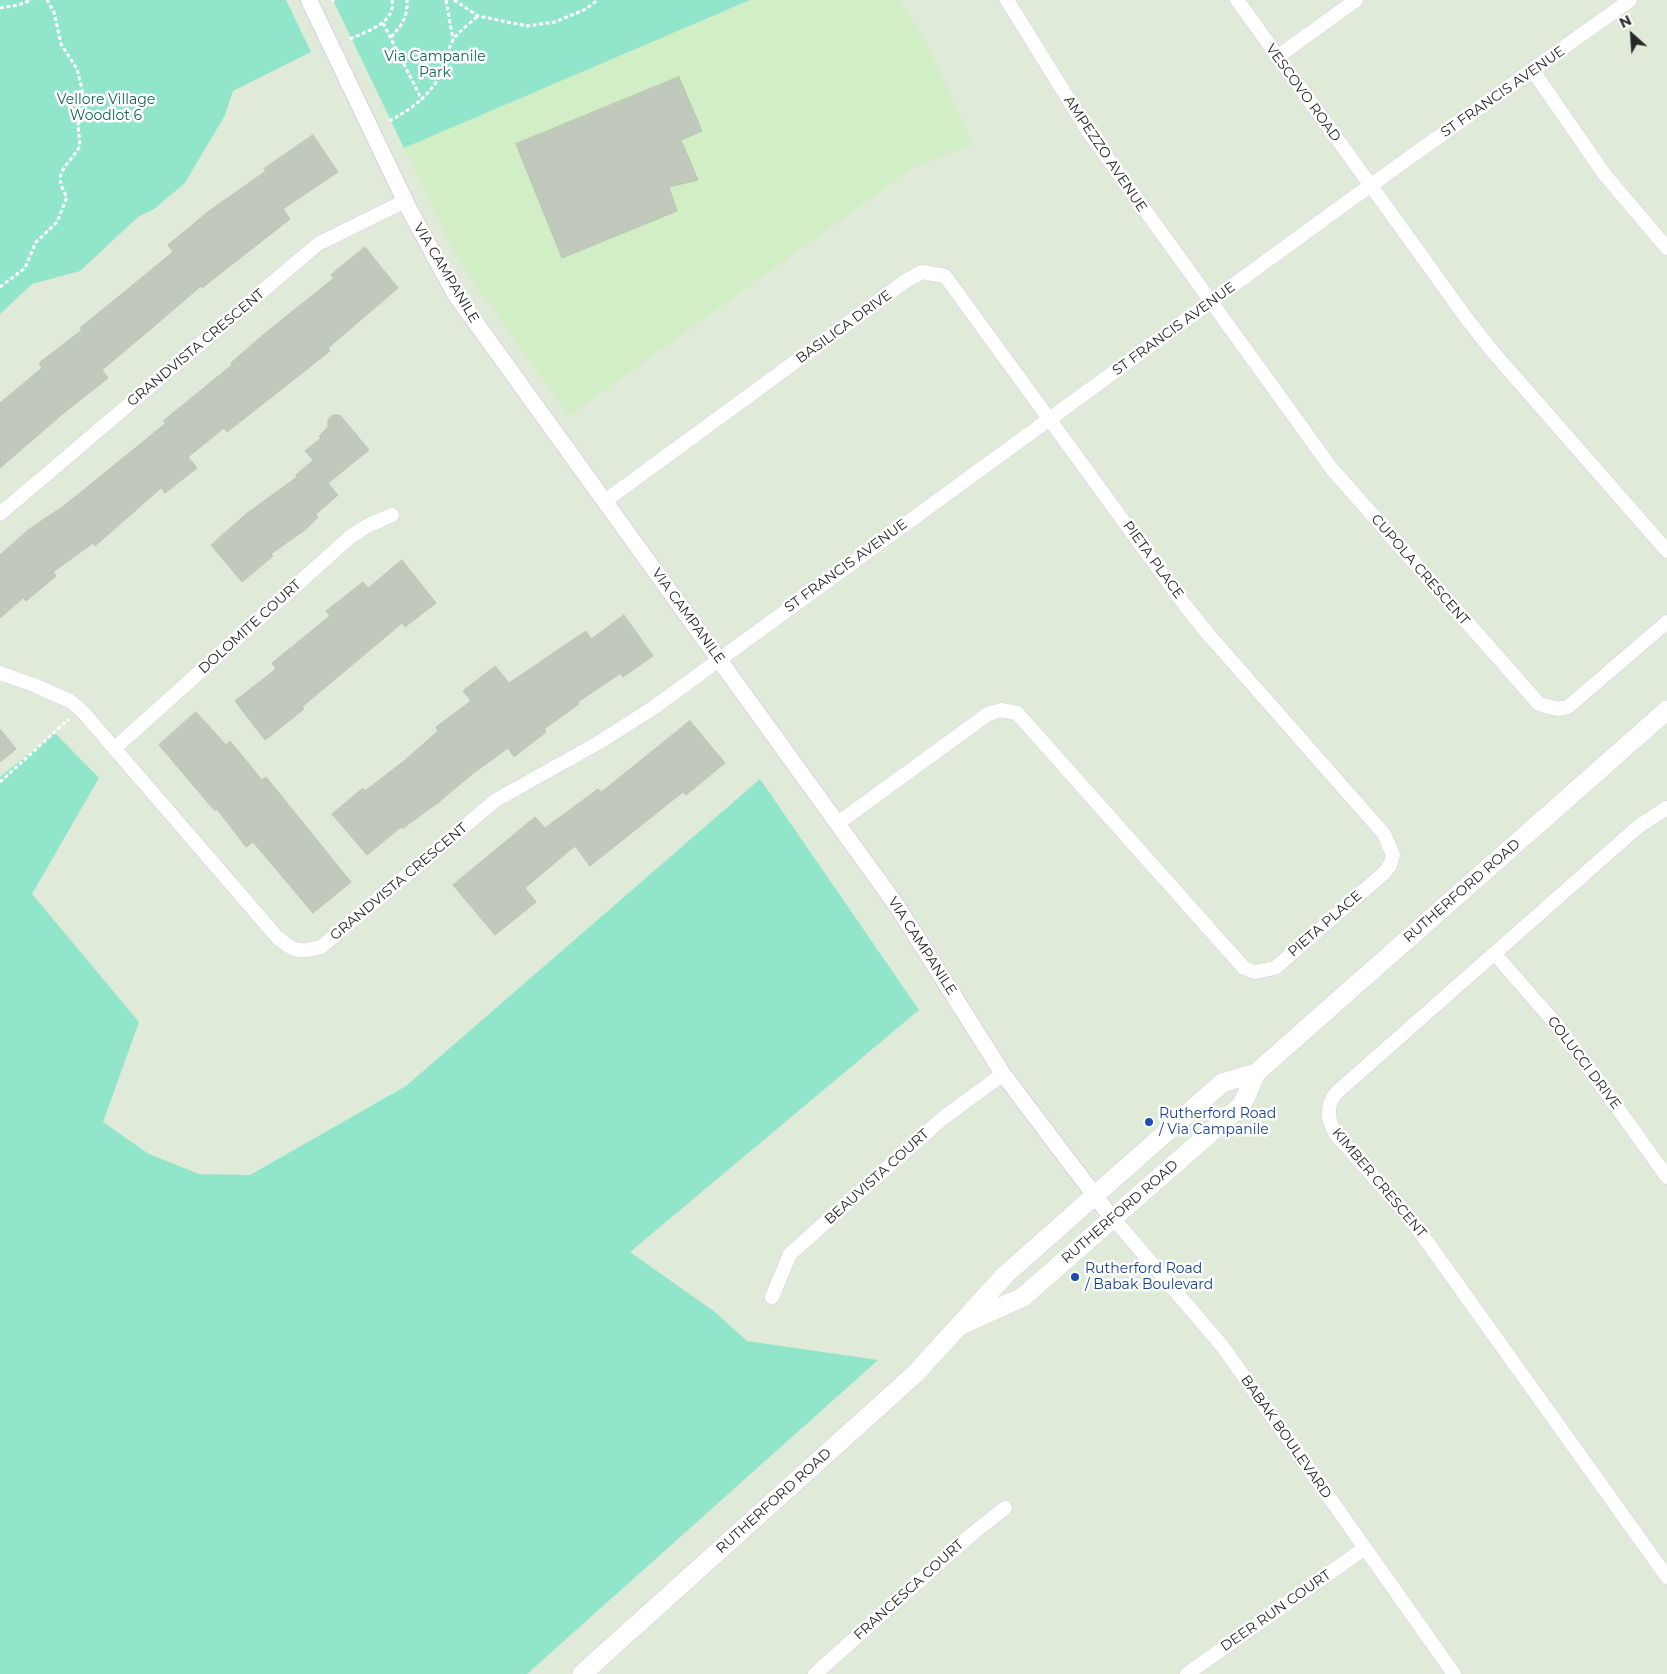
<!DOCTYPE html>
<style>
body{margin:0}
#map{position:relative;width:1667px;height:1674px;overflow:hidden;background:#dfebd8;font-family:Montserrat,sans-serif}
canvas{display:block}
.north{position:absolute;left:1607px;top:10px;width:50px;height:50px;-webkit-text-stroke:4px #fff;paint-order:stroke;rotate:334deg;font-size:14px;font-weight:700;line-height:20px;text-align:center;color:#282828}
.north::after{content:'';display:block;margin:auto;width:18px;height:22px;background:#282828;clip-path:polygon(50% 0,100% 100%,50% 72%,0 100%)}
</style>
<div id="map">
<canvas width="1667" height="1674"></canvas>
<div class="north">N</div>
</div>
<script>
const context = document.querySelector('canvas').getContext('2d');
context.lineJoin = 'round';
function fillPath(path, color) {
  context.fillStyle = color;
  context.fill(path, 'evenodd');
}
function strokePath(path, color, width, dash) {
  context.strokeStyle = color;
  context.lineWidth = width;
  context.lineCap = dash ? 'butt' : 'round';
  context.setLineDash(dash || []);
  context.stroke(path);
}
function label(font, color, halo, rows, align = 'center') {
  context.font = font + ' Montserrat,sans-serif';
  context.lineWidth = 5;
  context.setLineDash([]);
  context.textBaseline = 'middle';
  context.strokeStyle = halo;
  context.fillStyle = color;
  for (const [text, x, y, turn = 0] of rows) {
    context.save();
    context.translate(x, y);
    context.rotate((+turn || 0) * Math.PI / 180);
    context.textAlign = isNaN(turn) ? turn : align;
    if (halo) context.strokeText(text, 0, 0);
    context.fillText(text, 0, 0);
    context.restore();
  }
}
fillPath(new Path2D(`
 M 750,0 L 900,0 L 929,47 L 973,144 L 913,168 L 569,416 L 472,280 L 454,251 L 404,148 Z`), '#d2eec6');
fillPath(new Path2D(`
 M 0,0 L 286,0 L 311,52 L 233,91 L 225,115 L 185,183 L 154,209 L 138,217 L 80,271 L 32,284 L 0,314 Z
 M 333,0 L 750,0 L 404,148 Z
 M 55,733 L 99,778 L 32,894 L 139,1022 L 103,1122 L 149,1154 L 199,1174 L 250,1175 L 406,1086 L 760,779 L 919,1010 L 630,1252 L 715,1312 L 747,1341 L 878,1360 L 527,1674 L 0,1674 L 0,777 Z`), '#91e5cb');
const building = new Path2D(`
 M 679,77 L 702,131 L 681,140 L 698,180 L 669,187 L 677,211 L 562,258 L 516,144 Z
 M 313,135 L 338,172 L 283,209 L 290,219 L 202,288 L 201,286 L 152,328 L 102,370 L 108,378 L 66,411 L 0,468 L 0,403 L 42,368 L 39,363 L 82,330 L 80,328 L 173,252 L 168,245 L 209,211 L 266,171 L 264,169 Z
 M 365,247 L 398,288 L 328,348 L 330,351 L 227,432 L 224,428 L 188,457 L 197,468 L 165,493 L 161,488 L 95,546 L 93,543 L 53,572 L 56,576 L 26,601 L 23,598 L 0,618 L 0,555 L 28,530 L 65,505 L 166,423 L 163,421 L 232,365 L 231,363 L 264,334 L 334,278 L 331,275 Z
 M 333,415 L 340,415 L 369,450 L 328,483 L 338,495 L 316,514 L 318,517 L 306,529 L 271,554 L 273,556 L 242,582 L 211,545 L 246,514 L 297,477 L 296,475 L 313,460 L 305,451 L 321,438 L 319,436 L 328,427 L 328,420 Z
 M 402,560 L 436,603 L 405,627 L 402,623 L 302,707 L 304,709 L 265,740 L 235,701 L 276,669 L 272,663 L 330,616 L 326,611 L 363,582 L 368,588 Z
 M 624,615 L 653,656 L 623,677 L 621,673 L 578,702 L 579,704 L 544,729 L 546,732 L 514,757 L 508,748 L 472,774 L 439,802 L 402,829 L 401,827 L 367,855 L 332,814 L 363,788 L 365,791 L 404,761 L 438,731 L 436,727 L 471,701 L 463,691 L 495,666 L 509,683 L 586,631 L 591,639 Z
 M 196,712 L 226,745 L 230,741 L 262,780 L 266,777 L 351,882 L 313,913 L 253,842 L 246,847 L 217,809 L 215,811 L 159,745 Z
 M 690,721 L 725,763 L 686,795 L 683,792 L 590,866 L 575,846 L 525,888 L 536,902 L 495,935 L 453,885 L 535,817 L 545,828 L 598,789 L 601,792 Z
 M 0,729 L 16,749 L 0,762 Z`);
fillPath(building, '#c0c9bb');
strokePath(building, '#b8c6b2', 1);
const minor = new Path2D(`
 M 1007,0 L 1090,134 L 1332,469 L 1539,704 L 1557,709 L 1568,707 L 1667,622
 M 1237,0 L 1467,319 L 1493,352 L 1667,551
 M 1277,57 L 1356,0
 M 1533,71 L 1605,175 L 1667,248
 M 605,501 L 907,280 L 922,272 L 945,276 L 1184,604 L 1209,635 L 1384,834 L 1393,855 L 1390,865 L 1384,873 L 1275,968 L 1255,972 L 1244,968 L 1017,713 L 1001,710 L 988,714 L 838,823
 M 0,514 L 318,244 L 405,201
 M 0,673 L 34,685 L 70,701 L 83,712 L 277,937 C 294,952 299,953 321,947 L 496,800 L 598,743 L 653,708 L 1346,203 L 1630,0
 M 115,748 L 350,537 L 367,526 L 392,515
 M 1667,808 L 1639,826 L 1336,1093 C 1326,1106 1327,1118 1335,1133 L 1410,1218 L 1667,1577
 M 1495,954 L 1561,1030 L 1667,1177
 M 1107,1211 L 1223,1347 L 1454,1674
 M 772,1297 L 790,1254 L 943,1118 L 1003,1074
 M 815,1674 L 972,1534 L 1005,1508
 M 1187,1674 L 1365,1548`);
const tertiary = new Path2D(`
 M 309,0 L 409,209 L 455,294 L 897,906 L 1003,1074 L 1105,1209`);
const secondary = new Path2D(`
 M 961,1325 L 1023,1297 L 1242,1105 L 1256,1073 L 1667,710
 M 582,1674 L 916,1373 L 1005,1275 L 1222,1083 L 1256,1073`);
strokePath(minor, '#dfcde2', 15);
strokePath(tertiary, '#dfcde2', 18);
strokePath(secondary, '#dfcde2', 20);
strokePath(new Path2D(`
 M 446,0 L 453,40
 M 454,0 L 478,16 L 527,26 L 555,22 L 584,10 L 598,0
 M 332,1 L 334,0
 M 0,8 L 18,5 L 32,0
 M 383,23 L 422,100
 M 391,37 C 402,25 408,17 407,0
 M 350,39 C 367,31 396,23 392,0
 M 389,121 C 410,110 427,98 440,76 C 446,65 447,51 453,40 C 459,31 470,23 478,16
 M 0,287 L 25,268 L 36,242 L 57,222 L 67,197 C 51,172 67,168 80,146 L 78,125 L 83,93 L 77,69 L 61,44 L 54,12 L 47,0
 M 0,782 L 69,719`), '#fff', 3, [4, 2.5]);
strokePath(minor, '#fff', 14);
strokePath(tertiary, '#fff', 16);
strokePath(secondary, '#fff', 19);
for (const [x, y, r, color] of [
 [1149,1122,5,"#1a4fb4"],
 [1075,1277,5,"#1a4fb4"]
]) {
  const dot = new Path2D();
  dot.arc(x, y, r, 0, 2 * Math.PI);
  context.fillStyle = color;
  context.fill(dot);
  strokePath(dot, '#fff', 2);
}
label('14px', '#166658', '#fff', [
 ["Via Campanile",435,57],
 ["Park",435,73],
 ["Vellore Village",106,100],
 ["Woodlot 6",106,116]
]);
label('14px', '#282828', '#fff', [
 ["ST FRANCIS AVENUE",1503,92,-35],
 ["VESCOVO ROAD",1303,93,54],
 ["AMPEZZO AVENUE",1105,154,56],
 ["VIA CAMPANILE",446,273,59],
 ["BASILICA DRIVE",844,327,-36],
 ["ST FRANCIS AVENUE",1174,329,-36],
 ["GRANDVISTA CRESCENT",196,348,-40],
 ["PIETA PLACE",1153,560,54],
 ["ST FRANCIS AVENUE",846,566,-36],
 ["CUPOLA CRESCENT",1420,570,49],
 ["VIA CAMPANILE",688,616,54],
 ["DOLOMITE COURT",250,627,-42],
 ["GRANDVISTA CRESCENT",399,882,-40],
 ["RUTHERFORD ROAD",1462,891,-41],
 ["PIETA PLACE",1325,924,-41],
 ["VIA CAMPANILE",922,946,57],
 ["COLUCCI DRIVE",1584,1063,53],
 ["BEAUVISTA COURT",877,1177,-42],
 ["KIMBER CRESCENT",1379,1183,50],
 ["RUTHERFORD ROAD",1120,1212,-41],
 ["BABAK BOULEVARD",1286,1437,55],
 ["RUTHERFORD ROAD",774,1501,-42],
 ["FRANCESCA COURT",909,1590,-42],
 ["DEER RUN COURT",1276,1611,-35]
]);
label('14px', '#164399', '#fff', [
 ["Rutherford Road",1159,1114],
 ["/ Via Campanile",1159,1130],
 ["Rutherford Road",1085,1269],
 ["/ Babak Boulevard",1085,1285]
], 'left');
</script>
